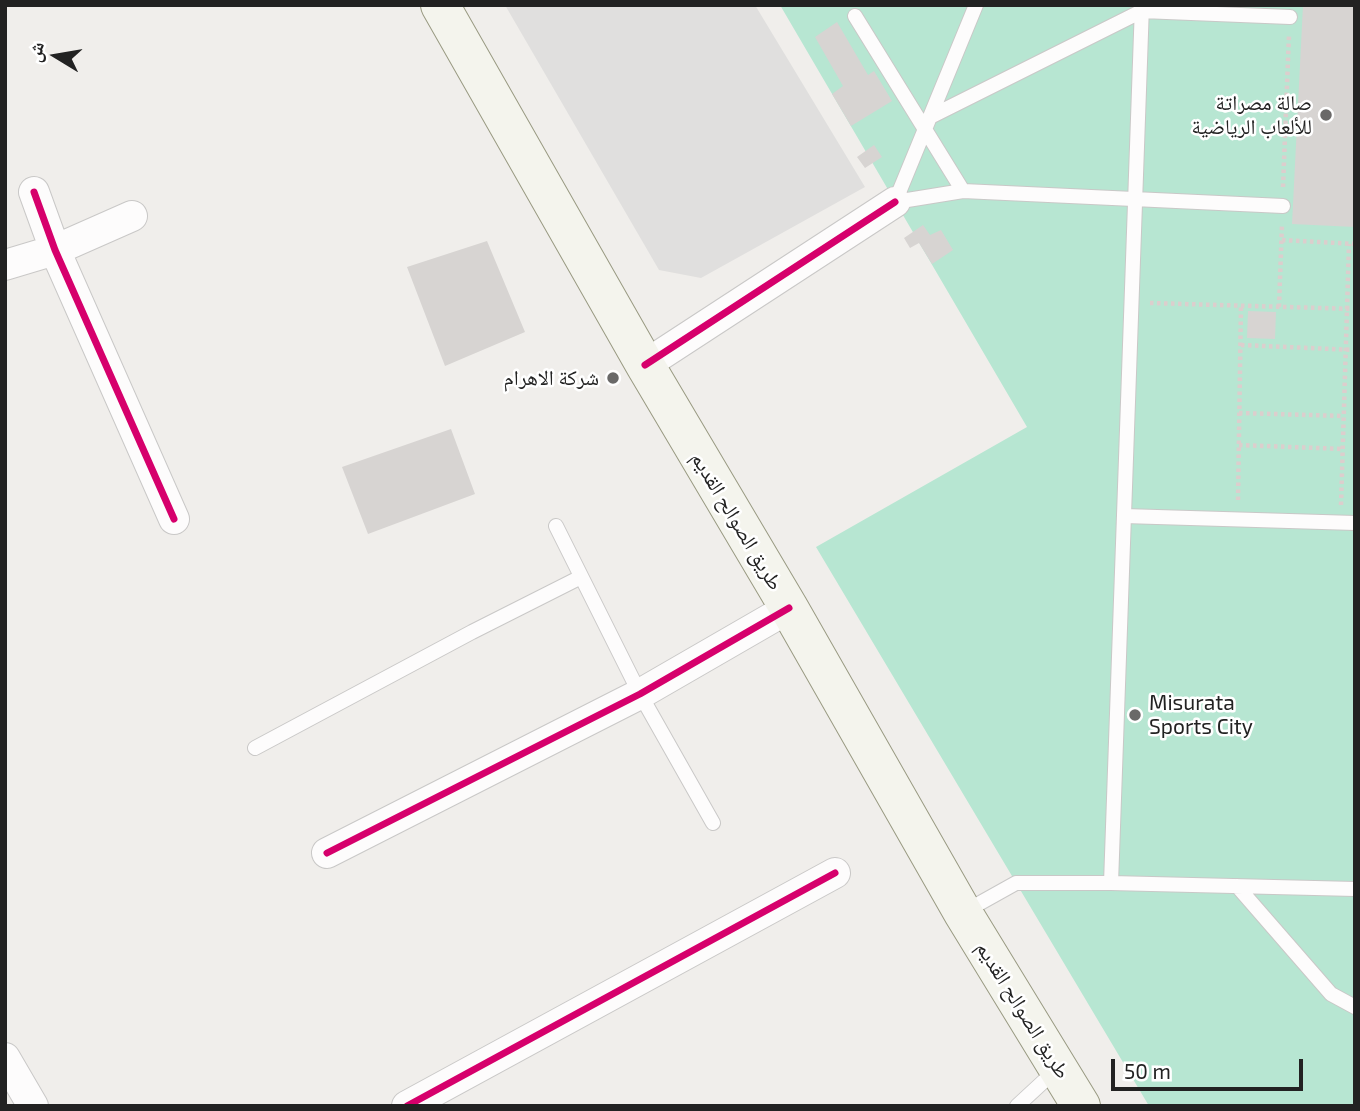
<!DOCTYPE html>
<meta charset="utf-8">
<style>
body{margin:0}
#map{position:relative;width:1360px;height:1111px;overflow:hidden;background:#f0eeeb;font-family:"Exo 2","Noto Naskh Arabic",sans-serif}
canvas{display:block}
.frame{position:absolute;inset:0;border:7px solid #222;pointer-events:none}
.north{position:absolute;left:21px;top:21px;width:70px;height:70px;-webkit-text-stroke:5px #fff;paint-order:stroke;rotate:281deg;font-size:19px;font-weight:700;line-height:28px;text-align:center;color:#222}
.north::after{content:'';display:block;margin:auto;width:24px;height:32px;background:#222;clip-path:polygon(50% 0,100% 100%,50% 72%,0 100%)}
.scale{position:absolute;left:1111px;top:1059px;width:192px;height:32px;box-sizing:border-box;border:4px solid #222;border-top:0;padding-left:9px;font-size:21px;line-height:24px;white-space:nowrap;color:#222;-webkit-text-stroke:5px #fff;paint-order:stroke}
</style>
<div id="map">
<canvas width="1360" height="1111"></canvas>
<div class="frame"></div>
<div class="north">ش</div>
<div class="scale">50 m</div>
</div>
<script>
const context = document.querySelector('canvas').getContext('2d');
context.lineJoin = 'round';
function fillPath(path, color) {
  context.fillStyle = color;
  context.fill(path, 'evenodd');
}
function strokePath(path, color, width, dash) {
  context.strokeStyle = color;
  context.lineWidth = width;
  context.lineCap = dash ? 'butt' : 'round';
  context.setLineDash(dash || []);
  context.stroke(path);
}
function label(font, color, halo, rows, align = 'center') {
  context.font = font + ' "Exo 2","Noto Naskh Arabic",sans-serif';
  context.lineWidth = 5;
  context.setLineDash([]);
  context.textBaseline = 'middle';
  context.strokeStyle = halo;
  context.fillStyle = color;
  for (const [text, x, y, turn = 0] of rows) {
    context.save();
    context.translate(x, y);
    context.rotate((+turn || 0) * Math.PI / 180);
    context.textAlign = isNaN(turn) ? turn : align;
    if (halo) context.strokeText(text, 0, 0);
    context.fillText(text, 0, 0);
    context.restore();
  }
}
fillPath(new Path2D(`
 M 780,5 L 1355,5 L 1355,1106 L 1149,1106 L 816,547 L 1027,427 Z`), '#b7e6d2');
fillPath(new Path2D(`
 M 505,5 L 755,5 L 865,187 L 701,278 L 659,270 Z`), '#e0dfde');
fillPath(new Path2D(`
 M 1303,5 L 1355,5 L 1355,227 L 1292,224 Z
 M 837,22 L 868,75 L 874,71 L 892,101 L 851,126 L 832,94 L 843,86 L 815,37 Z
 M 874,145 L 882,157 L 865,168 L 857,157 Z
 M 923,225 L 930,235 L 941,230 L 953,250 L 932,264 L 919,243 L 910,248 L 904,238 Z
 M 487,241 L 525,332 L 445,366 L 407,267 Z
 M 1248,311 L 1276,312 L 1275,339 L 1247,338 Z
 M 451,429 L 475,494 L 368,534 L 342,467 Z`), '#d7d4d2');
const service = new Path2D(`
 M 855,16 L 963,191
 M 930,117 L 1142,11 L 1290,17
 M 895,202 L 963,191 L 1283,206
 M 895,202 L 976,5
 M 1124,516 L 1355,523
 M 556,526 L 640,694 L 713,823
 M 255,748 L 472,632 L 581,577
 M 1111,883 L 1142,5
 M 1237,886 L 1331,994 L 1355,1007
 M 964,912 L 1016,883 L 1111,883 L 1355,889
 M 1017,1106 L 1057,1069`);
const minor = new Path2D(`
 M 34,192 L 55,250 L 174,519
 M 5,265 L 55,250 L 132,216
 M 645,365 L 895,202
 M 327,853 L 640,694 L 789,608
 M 5,1058 L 33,1106
 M 407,1106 L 835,873`);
const secondary = new Path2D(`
 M 440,5 L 645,365 L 789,608 L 963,913 L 1081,1106`);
strokePath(service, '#c9c8c7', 16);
strokePath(minor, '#c9c8c7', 32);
strokePath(secondary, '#999a82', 40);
strokePath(new Path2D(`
 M 1283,187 L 1289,35
 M 1282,240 L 1355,244
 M 1150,303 L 1355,309
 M 1279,307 L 1282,224
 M 1241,345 L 1355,350
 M 1239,413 L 1344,416
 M 1239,445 L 1343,449
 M 1238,500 L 1241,305
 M 1341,505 L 1349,244`), '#dccecd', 4.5, [3.5, 3.5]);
strokePath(service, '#fdfcfc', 14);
strokePath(minor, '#fdfcfc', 30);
strokePath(secondary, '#f4f4ed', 38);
strokePath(new Path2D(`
 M 34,192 L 55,250 L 174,519
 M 645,365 L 895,202
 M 327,853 L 640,694 L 789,608
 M 407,1106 L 835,873`), '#d6006c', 7);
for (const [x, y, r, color] of [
 [1326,115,7,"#6a6968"],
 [613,378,7,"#6a6968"],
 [1135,715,7,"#6a6968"]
]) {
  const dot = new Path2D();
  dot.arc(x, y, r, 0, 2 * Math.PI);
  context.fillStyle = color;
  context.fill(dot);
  strokePath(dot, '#fff', 2.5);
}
label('21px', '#222', '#fff', [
 ["صالة مصراتة",1312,103],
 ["للألعاب الرياضية",1312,127],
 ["شركة الاهرام",599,378],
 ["Misurata",1149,703,"left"],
 ["Sports City",1149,727,"left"]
], 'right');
label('21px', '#222', '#fff', [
 ["طريق الصوالح القديم",737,521,59],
 ["طريق الصوالح القديم",1023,1010,58]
]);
</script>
